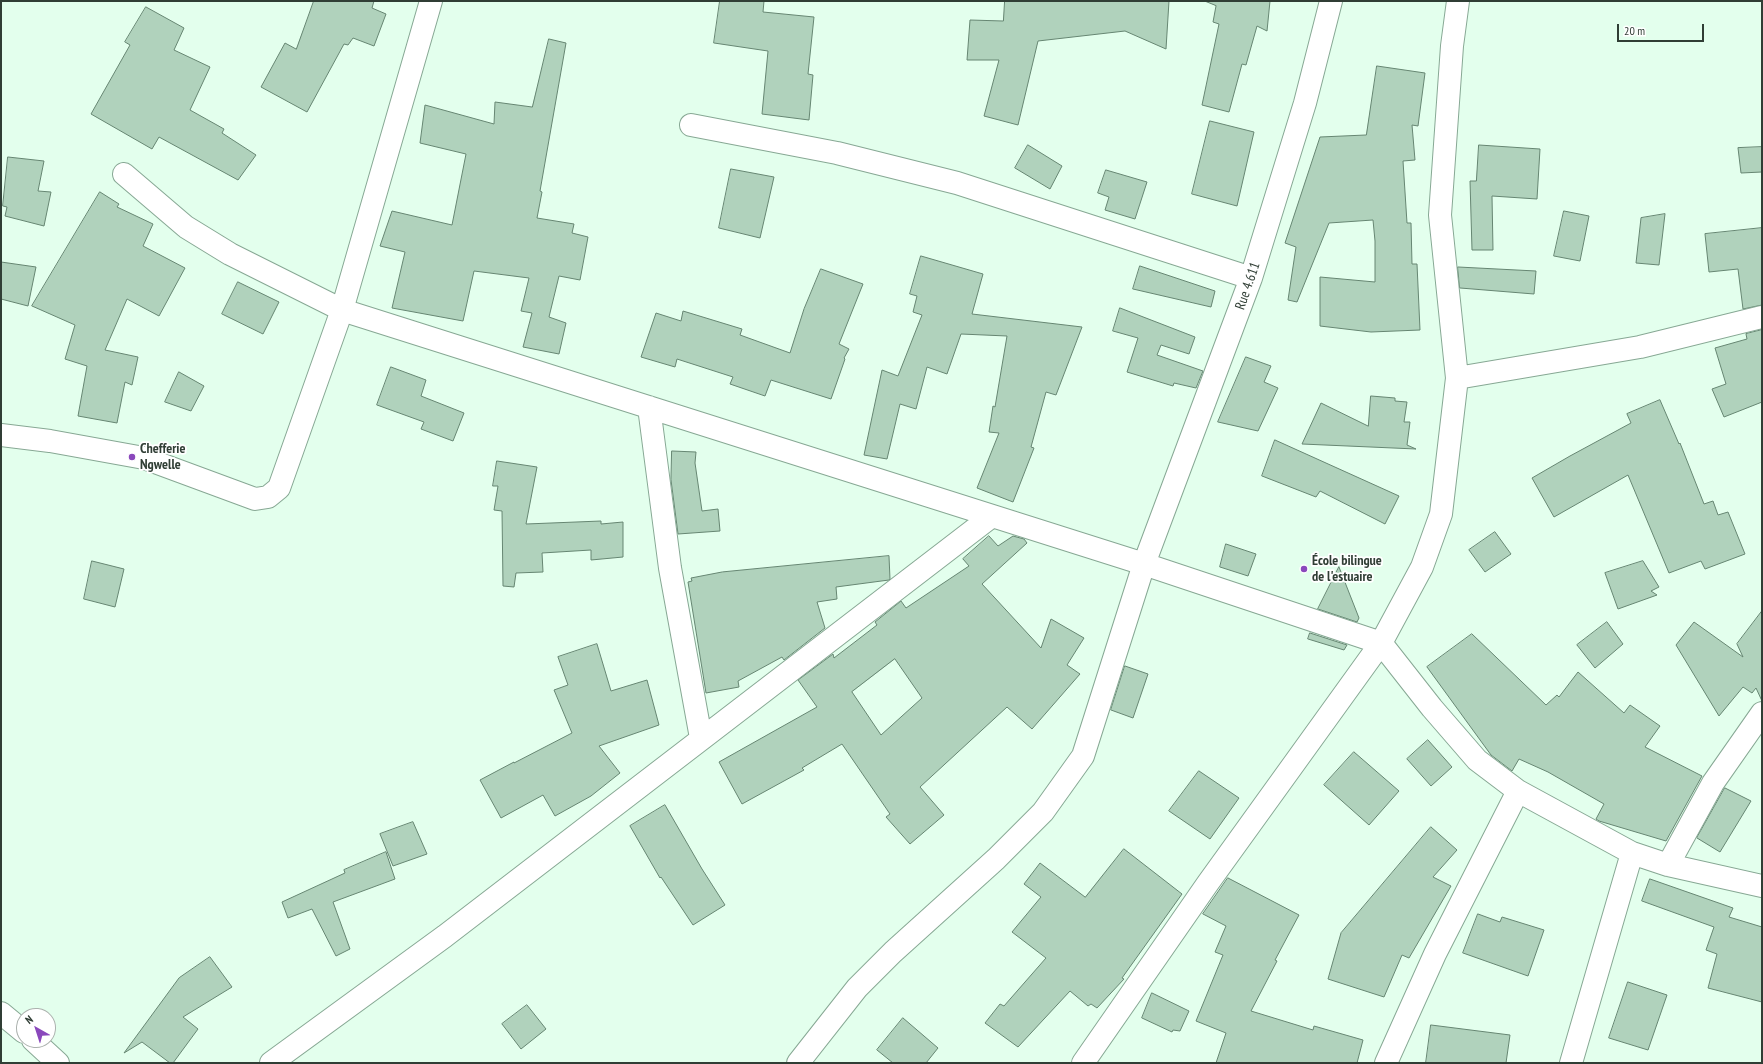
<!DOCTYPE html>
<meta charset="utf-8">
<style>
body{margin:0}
#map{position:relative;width:1763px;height:1064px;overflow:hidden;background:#e3ffed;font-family:"PT Sans Narrow",sans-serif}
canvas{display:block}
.frame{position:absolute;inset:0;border:2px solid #303e35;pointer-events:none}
.north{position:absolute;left:16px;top:1008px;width:40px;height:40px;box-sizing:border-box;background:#fff;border:1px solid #acb2ae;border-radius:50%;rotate:321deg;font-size:11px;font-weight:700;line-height:16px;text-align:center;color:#303e35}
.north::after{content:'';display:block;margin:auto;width:14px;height:18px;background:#8a48bc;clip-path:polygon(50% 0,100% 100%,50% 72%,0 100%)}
.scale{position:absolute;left:1617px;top:24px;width:87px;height:18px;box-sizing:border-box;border:2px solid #303e35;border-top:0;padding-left:5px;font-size:12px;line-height:14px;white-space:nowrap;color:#303e35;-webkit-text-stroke:3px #fff;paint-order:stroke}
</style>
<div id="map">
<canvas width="1763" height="1064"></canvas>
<div class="frame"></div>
<div class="north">N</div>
<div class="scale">20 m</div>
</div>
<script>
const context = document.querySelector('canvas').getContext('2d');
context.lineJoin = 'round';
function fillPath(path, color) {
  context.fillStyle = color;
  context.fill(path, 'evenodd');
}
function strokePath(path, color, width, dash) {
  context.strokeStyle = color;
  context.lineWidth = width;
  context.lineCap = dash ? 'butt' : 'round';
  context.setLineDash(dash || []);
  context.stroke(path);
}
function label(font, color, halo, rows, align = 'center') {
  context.font = font + ' "PT Sans Narrow",sans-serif';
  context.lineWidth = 3.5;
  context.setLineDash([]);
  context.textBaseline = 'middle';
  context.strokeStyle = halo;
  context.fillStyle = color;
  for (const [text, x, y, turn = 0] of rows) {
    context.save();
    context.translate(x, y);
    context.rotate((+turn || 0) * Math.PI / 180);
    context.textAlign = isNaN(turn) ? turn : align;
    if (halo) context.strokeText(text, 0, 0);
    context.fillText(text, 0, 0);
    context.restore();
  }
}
const building = new Path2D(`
 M 314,1 L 374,1 L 372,8 L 386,14 L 374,46 L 353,38 L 348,45 L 344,44 L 307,112 L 261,87 L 285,43 L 296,49 Z
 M 720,1 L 764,1 L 763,12 L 814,17 L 808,74 L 813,75 L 809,120 L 762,114 L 768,51 L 714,43 Z
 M 1005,1 L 1169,1 L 1166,49 L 1125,31 L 1038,41 L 1018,125 L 984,116 L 999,60 L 967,60 L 970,20 L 1003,21 Z
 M 1205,1 L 1270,1 L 1267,31 L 1257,26 L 1246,65 L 1242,64 L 1229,112 L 1202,105 L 1219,24 L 1213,22 L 1216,6 Z
 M 146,7 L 184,28 L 174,50 L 210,67 L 190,110 L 224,129 L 222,133 L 256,155 L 238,180 L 159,137 L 152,149 L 91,114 L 130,45 L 125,42 Z
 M 549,39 L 566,43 L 540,191 L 542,192 L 537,218 L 574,224 L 572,233 L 588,237 L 580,280 L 559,276 L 549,317 L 566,323 L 559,354 L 523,347 L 532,313 L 521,311 L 529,278 L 474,271 L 463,321 L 392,308 L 405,252 L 380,246 L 392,211 L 452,225 L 466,154 L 420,143 L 425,105 L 494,124 L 495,102 L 532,107 Z
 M 1377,66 L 1425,73 L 1418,126 L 1412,125 L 1415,160 L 1403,161 L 1407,223 L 1411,223 L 1412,264 L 1417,264 L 1420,330 L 1371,332 L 1320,326 L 1320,277 L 1375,282 L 1375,241 L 1373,220 L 1329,223 L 1297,302 L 1288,300 L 1296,247 L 1285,243 L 1320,137 L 1366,135 Z
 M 1210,121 L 1254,132 L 1237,206 L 1192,194 Z
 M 1028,145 L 1062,166 L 1050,189 L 1015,168 Z
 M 1479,145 L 1540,149 L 1537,199 L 1492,196 L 1493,250 L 1472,250 L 1470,181 L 1476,181 Z
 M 1762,147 L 1762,172 L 1741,173 L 1738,148 Z
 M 8,157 L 44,161 L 38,191 L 51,192 L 44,226 L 5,216 L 7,207 L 3,206 Z
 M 731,169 L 774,177 L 760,238 L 719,228 Z
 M 1106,170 L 1147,182 L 1135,219 L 1105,210 L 1109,197 L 1098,193 Z
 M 100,192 L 119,204 L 117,207 L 153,224 L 143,246 L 185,268 L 159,316 L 127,299 L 105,350 L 138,357 L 132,385 L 125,382 L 117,423 L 78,416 L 87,366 L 65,359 L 75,325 L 32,306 Z
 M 1564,211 L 1589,216 L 1580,261 L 1554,256 Z
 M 1665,214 L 1659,265 L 1636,263 L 1641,218 Z
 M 1762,228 L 1762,305 L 1743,309 L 1738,269 L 1709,272 L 1705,234 Z
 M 921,256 L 983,274 L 972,314 L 1082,327 L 1056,395 L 1046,392 L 1031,447 L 1034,448 L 1013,502 L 977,488 L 999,433 L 989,432 L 993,406 L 995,407 L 1007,336 L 961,334 L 947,374 L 927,367 L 916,409 L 900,404 L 887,459 L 864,455 L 882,370 L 898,376 L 922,315 L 913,312 L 917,296 L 910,294 Z
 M 1,262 L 36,267 L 28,306 L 1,299 Z
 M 1140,266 L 1215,291 L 1211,307 L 1133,289 Z
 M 1458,267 L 1536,271 L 1534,294 L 1460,288 Z
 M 821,269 L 863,284 L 839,344 L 849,349 L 844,358 L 845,359 L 831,399 L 771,380 L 765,396 L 730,384 L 733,377 L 677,359 L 675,367 L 641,357 L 656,313 L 681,321 L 683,311 L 742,329 L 740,335 L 790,353 L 804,309 Z
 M 238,282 L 279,302 L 263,334 L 222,314 Z
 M 1120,308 L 1195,337 L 1189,354 L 1161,345 L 1157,355 L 1203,371 L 1196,388 L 1174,383 L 1173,386 L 1127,372 L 1138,338 L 1113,331 Z
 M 1762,330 L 1762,402 L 1724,417 L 1712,389 L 1726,384 L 1715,348 L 1747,339 L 1746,334 Z
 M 1246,357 L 1271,366 L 1264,382 L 1278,388 L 1258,431 L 1218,422 Z
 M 391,367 L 426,380 L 421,396 L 464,413 L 453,441 L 421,429 L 424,422 L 377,405 Z
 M 179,372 L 204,386 L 191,411 L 165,402 Z
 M 1371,396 L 1395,398 L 1395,401 L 1407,402 L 1404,422 L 1410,422 L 1407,445 L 1416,449 L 1302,444 L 1321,403 L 1368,426 Z
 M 1660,400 L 1679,444 L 1680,443 L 1704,504 L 1713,501 L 1718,515 L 1728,512 L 1745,554 L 1705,569 L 1701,561 L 1669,573 L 1628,475 L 1554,517 L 1532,478 L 1570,456 L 1631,423 L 1627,414 Z
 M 1275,440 L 1399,496 L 1385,524 L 1320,491 L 1316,497 L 1262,476 Z
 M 672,451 L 696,452 L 695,463 L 702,511 L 718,509 L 720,531 L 678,534 L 671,480 Z
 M 497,461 L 537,467 L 526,524 L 601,521 L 601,524 L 623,522 L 623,557 L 591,560 L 591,550 L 542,553 L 543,572 L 516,573 L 514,587 L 503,586 L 502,511 L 494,510 L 498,486 L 493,486 Z
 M 1495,532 L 1511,554 L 1485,572 L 1469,550 Z
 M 989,536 L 998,546 L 1013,536 L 1024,539 L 1027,543 L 982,584 L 1041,648 L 1051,619 L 1084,638 L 1067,665 L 1080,674 L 1032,729 L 1007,707 L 920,787 L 944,815 L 910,844 L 886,817 L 890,814 L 842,744 L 802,768 L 804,770 L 742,804 L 719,762 L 817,707 L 798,680 L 833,654 L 834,658 L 877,625 L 875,622 L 901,601 L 906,608 L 969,566 L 963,559 ZM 895,659 L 922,698 L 881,735 L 852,692 Z
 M 1226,544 L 1256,554 L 1248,576 L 1220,567 Z
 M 889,556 L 890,579 L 889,580 L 836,587 L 837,599 L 817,602 L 825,628 L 784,660 L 782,657 L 738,681 L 739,687 L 706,693 L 688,582 L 692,581 L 691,578 L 722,572 Z
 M 92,561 L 124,569 L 115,607 L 84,599 Z
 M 1643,561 L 1659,587 L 1651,591 L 1657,595 L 1618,609 L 1605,573 Z
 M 1339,567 L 1359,618 L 1357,622 L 1318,609 Z
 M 1762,611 L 1762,701 L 1756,688 L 1752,693 L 1743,687 L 1719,716 L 1676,645 L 1694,622 L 1743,657 L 1737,644 Z
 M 1607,622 L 1623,644 L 1595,668 L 1577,645 Z
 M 1310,633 L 1347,645 L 1344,650 L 1308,639 Z
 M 1472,634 L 1546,705 L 1557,695 L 1559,697 L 1578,672 L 1624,713 L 1630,705 L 1660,726 L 1645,747 L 1702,776 L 1666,841 L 1599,821 L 1596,819 L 1604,804 L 1548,772 L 1519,759 L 1512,771 L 1491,755 L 1427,667 Z
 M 597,644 L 611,691 L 647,680 L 659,725 L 599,746 L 620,773 L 591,796 L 555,816 L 543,795 L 501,818 L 480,780 L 514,762 L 514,763 L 572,733 L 554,690 L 568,685 L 558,657 Z
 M 1125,666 L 1148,674 L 1133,718 L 1111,710 Z
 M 1428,740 L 1452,767 L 1431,786 L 1407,759 Z
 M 1354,752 L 1399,791 L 1369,825 L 1324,785 Z
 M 1199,771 L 1239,798 L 1210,839 L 1169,811 Z
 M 1725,788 L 1751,801 L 1720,852 L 1697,838 Z
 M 665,805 L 702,869 L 725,905 L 693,925 L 661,877 L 660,878 L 630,826 Z
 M 413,822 L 427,854 L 393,866 L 380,834 Z
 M 1431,827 L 1457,850 L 1433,877 L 1451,886 L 1409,958 L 1402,955 L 1384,997 L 1328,979 L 1341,933 Z
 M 1124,849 L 1182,894 L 1122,978 L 1124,979 L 1097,1008 L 1091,1004 L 1088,1006 L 1070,991 L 1018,1047 L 985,1023 L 1000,1004 L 1004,1006 L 1046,958 L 1012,932 L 1041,897 L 1024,884 L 1040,863 L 1085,897 Z
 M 386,852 L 395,879 L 333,902 L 350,949 L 336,956 L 312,909 L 288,918 L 282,902 L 345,873 L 344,870 Z
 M 1228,878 L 1299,915 L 1275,960 L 1277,961 L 1251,1011 L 1313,1030 L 1314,1026 L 1363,1040 L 1357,1063 L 1216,1063 L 1226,1033 L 1196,1021 L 1223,955 L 1215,952 L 1226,926 L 1203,914 Z
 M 1650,879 L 1733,908 L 1729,917 L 1762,927 L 1762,1002 L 1708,988 L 1717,954 L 1706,950 L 1714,927 L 1642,901 Z
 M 1478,914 L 1500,922 L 1502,917 L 1544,930 L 1528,976 L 1463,953 Z
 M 210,957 L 232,987 L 183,1017 L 198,1029 L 173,1063 L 170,1063 L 142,1042 L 124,1053 L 179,978 Z
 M 1628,982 L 1667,995 L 1648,1050 L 1609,1038 Z
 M 1152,993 L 1189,1011 L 1180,1031 L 1173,1030 L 1172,1032 L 1142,1018 Z
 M 527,1005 L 546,1029 L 521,1049 L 502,1024 Z
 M 903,1018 L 938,1048 L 926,1063 L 893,1063 L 877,1050 Z
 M 1431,1025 L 1510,1035 L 1506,1063 L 1426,1063 Z`);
fillPath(building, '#b0d2bc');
strokePath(building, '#668672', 1);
const minor = new Path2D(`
 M 691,125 L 837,153 L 957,183 L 1251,278
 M 124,174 L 186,227 L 230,254 L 342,310 L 1144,564 L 1381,643 L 1432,708 L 1477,760 L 1518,791 L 1632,853 L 1668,865 L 1762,886
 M 1457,378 L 1640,347 L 1762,317
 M 649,407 L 670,568 L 701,738
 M 1,435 L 50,441 L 144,458 L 255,499 L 268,497 L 279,488 L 342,310 L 431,1
 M 1668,865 L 1713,783 L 1762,713
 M 1,1013 L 24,1032
 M 33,1040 L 58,1063
 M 271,1063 L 445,936 L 992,516
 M 798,1063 L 857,988 L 893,952 L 996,859 L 1043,812 L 1083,756 L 1144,564 L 1251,278 L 1305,103 L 1331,1
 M 1083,1063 L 1208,883 L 1381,643 L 1422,567 L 1441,514 L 1457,378 L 1440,215 L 1452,46 L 1458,1
 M 1386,1063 L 1435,954 L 1518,791
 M 1571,1063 L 1632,853`);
strokePath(minor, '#87a894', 24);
strokePath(minor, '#fff', 22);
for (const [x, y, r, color] of [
 [132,457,4,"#8a48bc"],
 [1304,569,4,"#8a48bc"]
]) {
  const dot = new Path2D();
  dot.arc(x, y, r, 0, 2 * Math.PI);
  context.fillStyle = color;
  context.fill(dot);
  strokePath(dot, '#fff', 1.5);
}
label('14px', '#303e35', '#fff', [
 ["Rue 4.611",1248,286,-71]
]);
label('bold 14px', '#303e35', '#fff', [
 ["Chefferie",140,449],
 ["Ngwelle",140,465],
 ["École bilingue",1312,561],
 ["de l'estuaire",1312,577]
], 'left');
</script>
